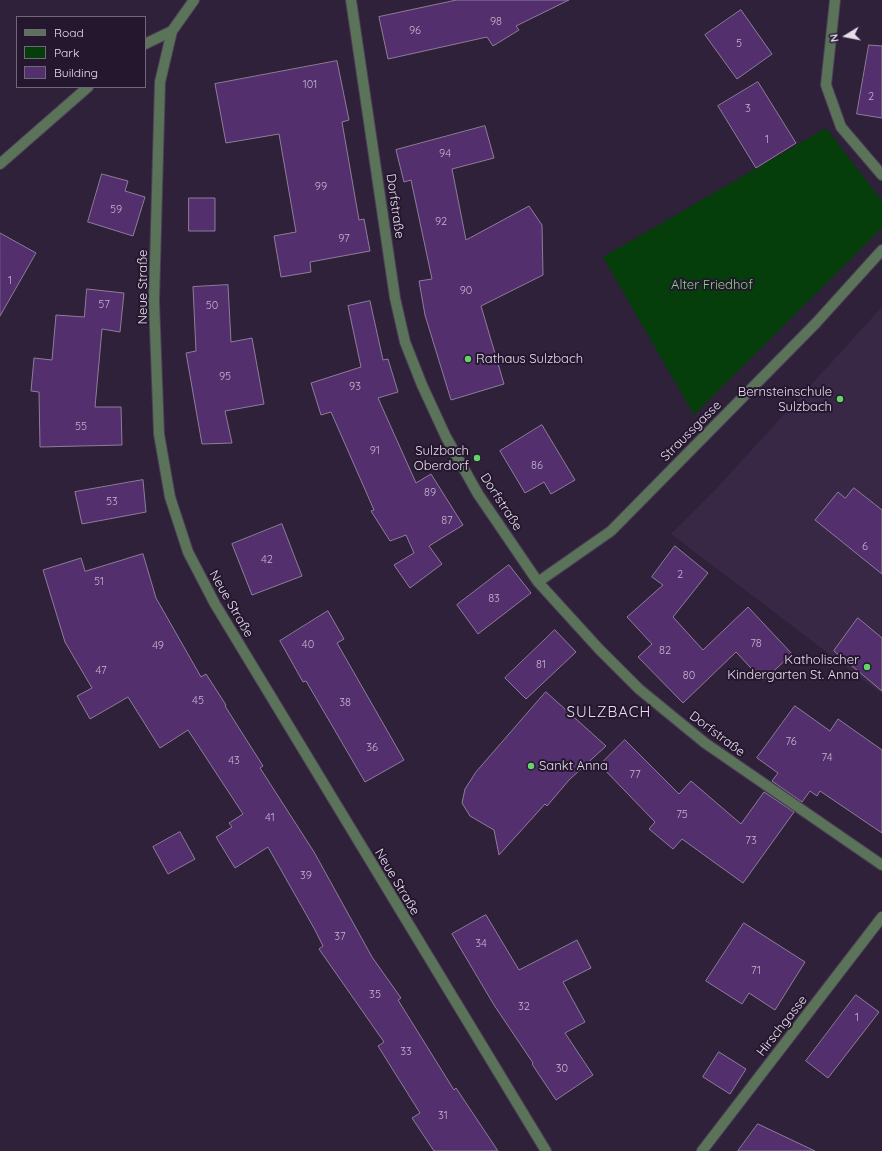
<!DOCTYPE html>
<meta charset="utf-8">
<style>
body{margin:0}
#map{position:relative;width:882px;height:1151px;overflow:hidden;background:#2e2139;font-family:Quicksand,sans-serif}
canvas{display:block}
.legend{position:absolute;left:16px;top:16px;width:130px;height:72px;box-sizing:border-box;background:#24172e;border:1px solid #72667a;margin:0;padding:5px 7px;list-style:none;font-size:12px;color:#e6dded}
.legend li{display:flex;align-items:center;gap:8px;height:20px}
.legend b{width:20px;border:1px solid #72667a}
.north{position:absolute;left:826px;top:16px;width:40px;height:40px;-webkit-text-stroke:3px #24172e;paint-order:stroke;rotate:260deg;font-size:11px;font-weight:700;line-height:16px;text-align:center;color:#e6dded}
.north::after{content:'';display:block;margin:auto;width:14px;height:18px;background:#e6dded;clip-path:polygon(50% 0,100% 100%,50% 72%,0 100%)}
</style>
<div id="map">
<canvas width="882" height="1151"></canvas>
<ul class="legend">
<li><b style="height:5px;background:#5a7359"></b>Road</li>
<li><b style="height:11px;background:#053d0b"></b>Park</li>
<li><b style="height:11px;background:#542f6e"></b>Building</li>
</ul>
<div class="north">N</div>
</div>
<script>
const context = document.querySelector('canvas').getContext('2d');
context.lineJoin = 'round';
function fillPath(path, color) {
  context.fillStyle = color;
  context.fill(path, 'evenodd');
}
function strokePath(path, color, width, dash) {
  context.strokeStyle = color;
  context.lineWidth = width;
  context.lineCap = dash ? 'butt' : 'round';
  context.setLineDash(dash || []);
  context.stroke(path);
}
function label(font, color, halo, rows, align = 'center') {
  context.font = font + ' Quicksand,sans-serif';
  context.lineWidth = 4;
  context.setLineDash([]);
  context.textBaseline = 'middle';
  context.strokeStyle = halo;
  context.fillStyle = color;
  for (const [text, x, y, turn = 0] of rows) {
    context.save();
    context.translate(x, y);
    context.rotate((+turn || 0) * Math.PI / 180);
    context.textAlign = isNaN(turn) ? turn : align;
    if (halo) context.strokeText(text, 0, 0);
    context.fillText(text, 0, 0);
    context.restore();
  }
}
fillPath(new Path2D(`
 M 882,307 L 882,694 L 671,534 L 715,490 Z`), '#392746');
fillPath(new Path2D(`
 M 826,128 L 882,201 L 882,228 L 694,415 L 603,257 Z`), '#053d0b');
const building = new Path2D(`
 M 457,0 L 569,0 L 516,26 L 519,30 L 493,46 L 487,37 L 388,59 L 379,17 Z
 M 741,10 L 772,54 L 737,79 L 705,35 Z
 M 869,45 L 882,46 L 882,118 L 857,114 Z
 M 337,61 L 349,120 L 342,122 L 359,220 L 364,219 L 370,251 L 310,262 L 311,272 L 281,277 L 274,236 L 296,232 L 279,134 L 226,143 L 215,84 Z
 M 758,82 L 796,143 L 756,168 L 718,106 Z
 M 485,126 L 494,158 L 452,169 L 466,240 L 529,206 L 542,225 L 543,275 L 481,306 L 504,384 L 451,400 L 425,315 L 419,281 L 432,279 L 411,180 L 404,182 L 396,150 Z
 M 102,174 L 128,181 L 125,191 L 145,197 L 133,236 L 88,222 Z
 M 189,198 L 215,198 L 215,231 L 189,231 Z
 M 0,233 L 36,253 L 0,316 Z
 M 228,285 L 231,342 L 252,338 L 264,404 L 225,411 L 232,443 L 202,444 L 186,353 L 196,351 L 193,287 Z
 M 87,289 L 124,293 L 120,332 L 102,329 L 95,407 L 121,407 L 122,445 L 40,447 L 39,392 L 31,391 L 34,358 L 52,360 L 56,315 L 84,317 Z
 M 370,301 L 383,360 L 388,359 L 398,392 L 378,398 L 416,483 L 431,474 L 463,525 L 429,546 L 442,564 L 410,588 L 394,565 L 414,553 L 406,535 L 390,541 L 371,511 L 374,510 L 331,412 L 321,415 L 311,383 L 361,367 L 348,306 Z
 M 542,425 L 575,480 L 551,494 L 544,482 L 525,493 L 500,451 Z
 M 143,480 L 146,512 L 82,524 L 75,492 Z
 M 854,488 L 882,510 L 882,574 L 815,520 L 838,492 L 845,498 Z
 M 282,524 L 302,576 L 252,595 L 232,544 Z
 M 675,546 L 708,573 L 673,617 L 703,650 L 748,607 L 792,654 L 763,681 L 736,652 L 683,703 L 638,657 L 652,644 L 627,617 L 663,585 L 652,577 Z
 M 143,554 L 156,598 L 201,677 L 206,674 L 226,705 L 225,706 L 263,766 L 260,768 L 314,852 L 372,957 L 401,998 L 398,1000 L 454,1090 L 456,1088 L 498,1151 L 434,1151 L 412,1118 L 420,1113 L 378,1046 L 384,1042 L 319,949 L 323,946 L 315,930 L 268,847 L 235,868 L 216,837 L 232,827 L 229,823 L 243,814 L 188,730 L 160,748 L 128,697 L 90,719 L 77,696 L 92,688 L 65,642 L 43,570 L 81,558 L 85,571 Z
 M 509,565 L 531,593 L 478,634 L 457,605 Z
 M 328,611 L 344,639 L 337,643 L 404,760 L 365,782 L 306,681 L 303,682 L 280,641 Z
 M 858,618 L 882,638 L 882,691 L 834,651 Z
 M 555,630 L 576,652 L 526,699 L 505,678 Z
 M 546,692 L 606,746 L 569,780 L 547,806 L 545,804 L 499,855 L 494,830 L 470,816 L 462,803 L 465,789 L 476,772 Z
 M 795,706 L 830,731 L 838,719 L 882,750 L 882,833 L 820,791 L 817,796 L 810,791 L 802,802 L 772,781 L 778,773 L 757,758 Z
 M 625,740 L 679,794 L 691,781 L 741,824 L 764,792 L 794,812 L 743,883 L 682,839 L 673,849 L 649,829 L 655,822 L 600,765 Z
 M 180,832 L 195,859 L 168,874 L 153,847 Z
 M 486,915 L 519,970 L 577,940 L 591,968 L 563,982 L 585,1022 L 565,1033 L 593,1075 L 556,1100 L 532,1064 L 533,1063 L 494,1005 L 452,934 Z
 M 744,923 L 805,962 L 775,1010 L 749,993 L 742,1004 L 706,981 Z
 M 856,995 L 879,1012 L 828,1078 L 806,1061 Z
 M 719,1052 L 746,1069 L 730,1094 L 703,1077 Z
 M 758,1124 L 815,1151 L 738,1151 Z`);
fillPath(building, '#542f6e');
strokePath(building, '#8d7d9a', 1);
const minor = new Path2D(`
 M 194,0 L 172,31 L 160,82 L 154,301 L 159,434 L 170,497 L 188,552 L 215,604 L 546,1151
 M 351,0 L 395,298 L 405,342 L 422,385 L 446,437 L 478,494 L 538,582 L 599,649 L 639,689 L 705,743 L 882,865
 M 835,0 L 826,85 L 841,127 L 882,175
 M 145,44 L 172,31
 M 0,164 L 88,87
 M 538,582 L 611,531 L 816,323 L 882,250
 M 702,1151 L 882,917`);
strokePath(minor, '#4b3f56', 12);
strokePath(minor, '#5a7359', 10);
for (const [x, y, r, color] of [
 [468,359,4,"#64d468"],
 [840,399,4,"#64d468"],
 [477,458,4,"#64d468"],
 [867,667,4,"#64d468"],
 [531,766,4,"#64d468"]
]) {
  const dot = new Path2D();
  dot.arc(x, y, r, 0, 2 * Math.PI);
  context.fillStyle = color;
  context.fill(dot);
  strokePath(dot, '#24172e', 1.5);
}
label('11px', '#c2b2cd', null, [
 ["98",496,22],
 ["96",415,31],
 ["5",739,44],
 ["101",310,85],
 ["2",871,97],
 ["3",748,109],
 ["1",767,140],
 ["94",445,154],
 ["99",321,187],
 ["59",116,210],
 ["92",441,222],
 ["97",344,239],
 ["1",10,281],
 ["90",466,291],
 ["57",104,305],
 ["50",212,306],
 ["95",225,377],
 ["93",355,387],
 ["55",81,427],
 ["91",375,451],
 ["86",537,466],
 ["89",430,493],
 ["53",112,502],
 ["87",447,521],
 ["6",865,547],
 ["42",267,560],
 ["2",680,575],
 ["51",99,582],
 ["83",494,599],
 ["78",756,644],
 ["40",308,645],
 ["49",158,646],
 ["82",665,651],
 ["81",541,665],
 ["47",101,671],
 ["80",689,676],
 ["45",198,701],
 ["38",345,703],
 ["76",791,742],
 ["36",372,748],
 ["74",827,758],
 ["43",234,761],
 ["77",635,775],
 ["75",682,815],
 ["41",270,818],
 ["73",751,841],
 ["39",306,876],
 ["37",340,937],
 ["34",481,944],
 ["71",756,971],
 ["35",375,995],
 ["32",524,1007],
 ["1",857,1018],
 ["33",406,1052],
 ["30",562,1069],
 ["31",443,1116]
]);
label('13px', '#e6dded', '#24172e', [
 ["Dorfstraße",395,206,82],
 ["Neue Straße",143,287,-90],
 ["Straussgasse",691,431,-45],
 ["Dorfstraße",501,502,57],
 ["Neue Straße",231,604,60],
 ["Dorfstraße",717,734,37],
 ["Neue Straße",397,882,59],
 ["Hirschgasse",782,1026,-52]
]);
label('13px', '#85d885', '#24172e', [
 ["Alter Friedhof",712,285]
]);
label('13px', '#e6dded', '#24172e', [
 ["Rathaus Sulzbach",476,359,"left"],
 ["Bernsteinschule",832,392],
 ["Sulzbach",832,407],
 ["Sulzbach",469,451],
 ["Oberdorf",469,466],
 ["Katholischer",859,660],
 ["Kindergarten St. Anna",859,675],
 ["Sankt Anna",539,766,"left"]
], 'right');
context.letterSpacing = '1px';
label('15px', '#e6dded', '#24172e', [
 ["SULZBACH",609,712]
]);
context.letterSpacing = '0px';
</script>
